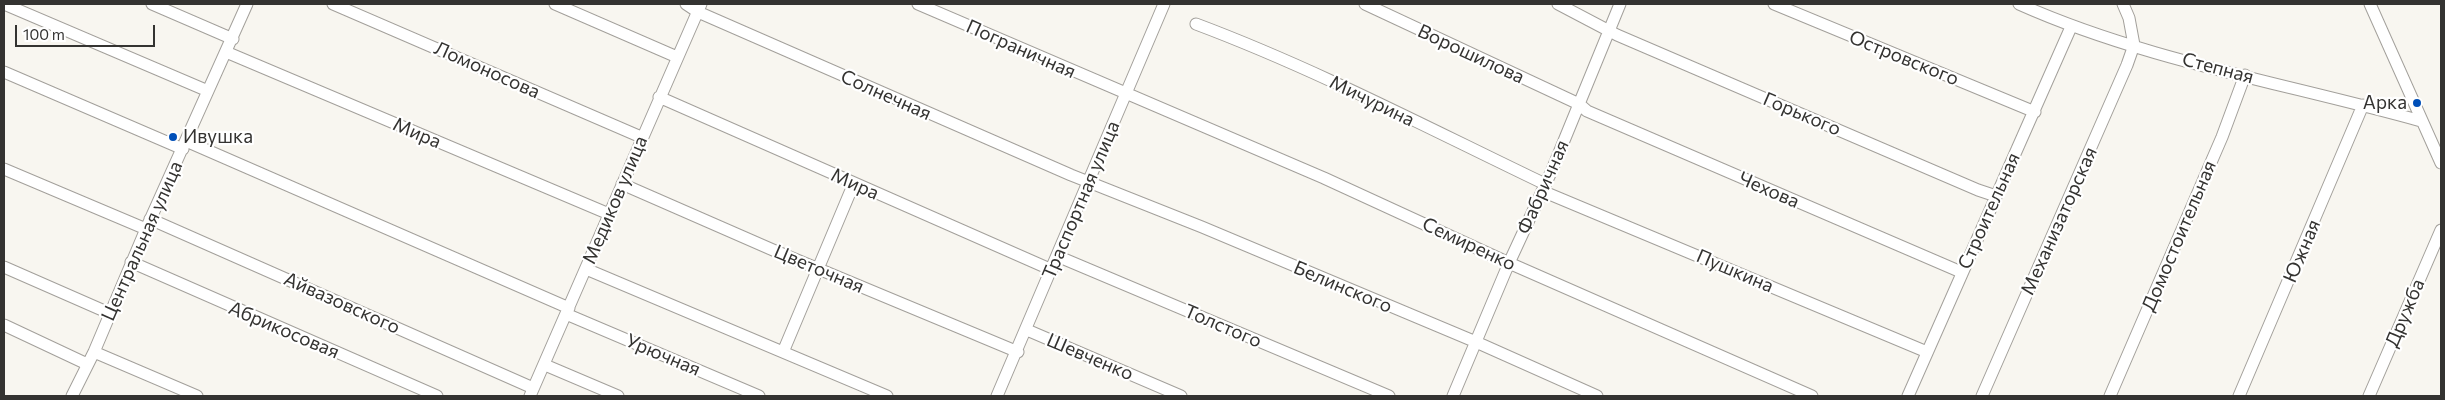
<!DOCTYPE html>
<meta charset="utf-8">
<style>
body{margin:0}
#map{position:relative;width:2445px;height:400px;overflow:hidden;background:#f8f6f0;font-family:Commissioner,sans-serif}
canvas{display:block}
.frame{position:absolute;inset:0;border:5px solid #343331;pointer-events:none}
.scale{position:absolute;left:15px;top:25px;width:140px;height:22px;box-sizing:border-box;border:2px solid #343331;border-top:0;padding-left:6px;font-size:15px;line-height:18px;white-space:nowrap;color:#343331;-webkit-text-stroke:4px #fff;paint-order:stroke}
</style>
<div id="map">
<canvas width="2445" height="400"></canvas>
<div class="frame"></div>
<div class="scale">100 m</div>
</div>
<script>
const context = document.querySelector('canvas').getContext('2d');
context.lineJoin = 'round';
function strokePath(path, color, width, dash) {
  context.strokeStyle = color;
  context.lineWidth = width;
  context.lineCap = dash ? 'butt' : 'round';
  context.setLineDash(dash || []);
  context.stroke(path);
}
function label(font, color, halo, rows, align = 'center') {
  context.font = font + ' Commissioner,sans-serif';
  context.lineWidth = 4.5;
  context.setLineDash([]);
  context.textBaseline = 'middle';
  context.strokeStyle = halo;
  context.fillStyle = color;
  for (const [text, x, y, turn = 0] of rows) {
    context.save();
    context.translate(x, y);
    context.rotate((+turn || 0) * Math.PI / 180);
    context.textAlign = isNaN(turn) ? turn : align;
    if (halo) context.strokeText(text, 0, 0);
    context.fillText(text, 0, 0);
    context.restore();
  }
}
const minor = new Path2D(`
 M 4,4 L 208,91
 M 152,4 L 233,39
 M 333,4 L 641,137
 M 555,4 L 677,57
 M 686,4 L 698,12 L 1071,175 L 1202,227 L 1476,342 L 1597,396
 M 918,4 L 1324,178 L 1509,263 L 1812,396
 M 1365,4 L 1579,104 L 1587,111 L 1961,272
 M 1558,4 L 1617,35 L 1978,190 L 1996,196
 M 1774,4 L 2035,112
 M 2019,4 C 2144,60 2289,84 2421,121
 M 2370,4 L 2441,163
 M 1196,24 C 1316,69 1430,129 1545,184
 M 226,52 L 609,214
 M 4,72 L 183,149
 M 659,97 L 1052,270
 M 186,141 L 569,308
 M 4,169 L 146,229
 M 622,184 L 773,250 L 1018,352
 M 1542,191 L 1927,352
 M 150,219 L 533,388
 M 1057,256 L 1389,396
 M 131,262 L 437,396
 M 4,267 L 109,313
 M 586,269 L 887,396
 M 566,314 L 759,396
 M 4,325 L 87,364
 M 1027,330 L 1181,396
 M 94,352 L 197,396
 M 783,352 L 854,183
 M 545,365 L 618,396
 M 72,396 L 94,352 L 146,229 L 247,4
 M 530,396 L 701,4
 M 997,396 L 1164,4
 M 1453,396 L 1509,263 L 1552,170 L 1620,4
 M 1908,396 L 2071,27
 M 1982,396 L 2127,65 L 2134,45 L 2129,18 L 2123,4
 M 2110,396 L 2222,137 L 2245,75
 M 2239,396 L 2363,105
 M 2369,396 L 2441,230`);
strokePath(minor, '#a3a09b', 13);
strokePath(minor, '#fff', 11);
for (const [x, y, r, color] of [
 [2417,103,5,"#004fb8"],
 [173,137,5,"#004fb8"]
]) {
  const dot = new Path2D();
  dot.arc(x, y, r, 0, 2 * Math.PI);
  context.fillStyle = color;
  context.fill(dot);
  strokePath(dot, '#fff', 2);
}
label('19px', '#343331', '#fff', [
 ["Пограничная",1021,49,24],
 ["Ворошилова",1471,54,25],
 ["Островского",1904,58,22],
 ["Степная",2218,68,15],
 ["Ломоносова",487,70,24],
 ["Солнечная",886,95,24],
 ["Мичурина",1372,101,26],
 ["Горького",1802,114,23],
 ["Мира",417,133,23],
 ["Мира",855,184,24],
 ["Фабричная",1543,187,-66],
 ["Чехова",1769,190,23],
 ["Медиков улица",615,200,-67],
 ["Траспортная улица",1081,200,-67],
 ["Строительная",1989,211,-66],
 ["Механизаторская",2059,221,-66],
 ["Домостоительная",2179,236,-67],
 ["Центральная улица",142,241,-66],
 ["Семиренко",1469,244,25],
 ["Южная",2302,251,-67],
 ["Цветочная",819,269,23],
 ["Пушкина",1735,271,23],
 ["Белинского",1343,287,23],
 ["Айвазовского",342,303,24],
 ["Дружба",2405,313,-67],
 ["Толстого",1223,326,23],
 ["Абрикосовая",284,330,23],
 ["Урючная",663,355,23],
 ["Шевченко",1090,357,23]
]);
label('19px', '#343331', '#fff', [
 ["Арка",2407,103],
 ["Ивушка",183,137,"left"]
], 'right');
</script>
